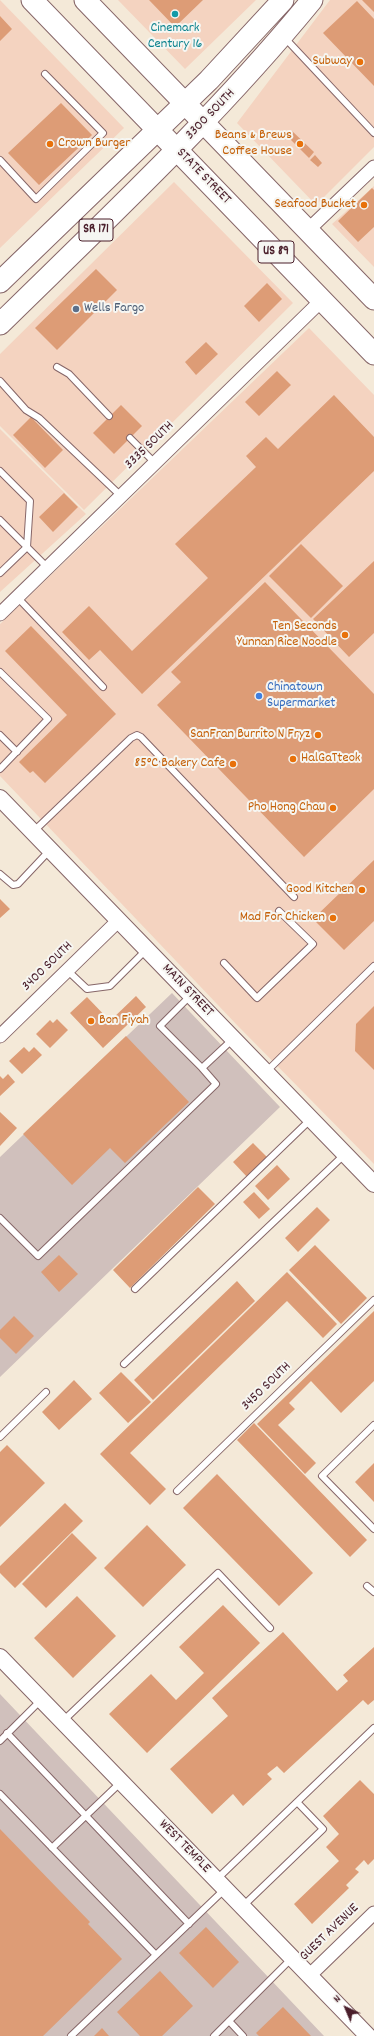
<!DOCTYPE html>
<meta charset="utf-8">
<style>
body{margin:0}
#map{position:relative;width:374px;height:2036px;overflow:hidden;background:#f4e9d8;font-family:Dekko,sans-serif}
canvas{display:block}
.north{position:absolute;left:326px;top:1988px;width:40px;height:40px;-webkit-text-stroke:3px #f6f6f2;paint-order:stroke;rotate:316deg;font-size:11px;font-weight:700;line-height:16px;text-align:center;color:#4a1f2b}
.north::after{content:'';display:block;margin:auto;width:14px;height:18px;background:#4a1f2b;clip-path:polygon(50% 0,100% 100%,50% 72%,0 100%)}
</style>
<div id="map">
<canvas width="374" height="2036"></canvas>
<div class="north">N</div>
</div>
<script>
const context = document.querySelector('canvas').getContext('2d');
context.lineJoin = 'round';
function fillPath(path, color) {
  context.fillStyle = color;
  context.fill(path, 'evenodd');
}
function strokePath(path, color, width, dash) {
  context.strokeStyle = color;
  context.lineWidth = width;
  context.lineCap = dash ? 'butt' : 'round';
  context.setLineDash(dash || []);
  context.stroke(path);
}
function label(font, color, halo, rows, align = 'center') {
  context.font = font + ' Dekko,sans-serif';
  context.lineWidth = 4;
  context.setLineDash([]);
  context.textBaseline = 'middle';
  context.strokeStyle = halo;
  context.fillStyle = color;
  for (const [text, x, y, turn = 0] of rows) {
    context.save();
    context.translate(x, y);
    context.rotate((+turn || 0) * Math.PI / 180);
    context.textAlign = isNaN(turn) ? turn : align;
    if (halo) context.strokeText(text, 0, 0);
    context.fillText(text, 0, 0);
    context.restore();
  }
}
fillPath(new Path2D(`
 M 0,0 L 124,128 L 0,248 Z
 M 118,0 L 256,0 L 185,69 Z
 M 330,0 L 374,0 L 374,147 L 316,205 L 237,123 Z
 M 174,182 L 293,303 L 84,510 L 0,426 L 0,354 Z
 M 374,186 L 374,267 L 332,224 Z
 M 309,328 L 374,395 L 374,1164 L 236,1024 L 0,776 L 0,624 Z
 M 0,429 L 86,514 L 0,592 Z`), '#f4d3c0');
fillPath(new Path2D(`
 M 172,993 L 280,1107 L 0,1377 L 0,1157 Z
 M 0,1694 L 324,2036 L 0,2036 Z`), '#d0c0bc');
fillPath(new Path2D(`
 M 149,0 L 203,0 L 175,27 Z
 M 362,0 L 374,0 L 374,12 Z
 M 357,1 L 374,19 L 374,86 L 323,33 Z
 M 0,16 L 12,29 L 0,41 Z
 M 61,103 L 92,135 L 39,185 L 8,153 Z
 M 292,131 L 314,152 L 309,158 L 287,136 Z
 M 315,155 L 322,163 L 318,167 L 310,160 Z
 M 372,188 L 374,190 L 374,227 L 358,242 L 338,221 Z
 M 96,269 L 117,290 L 57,350 L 35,328 Z
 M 267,283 L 282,299 L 259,322 L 244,306 Z
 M 206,342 L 218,354 L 196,375 L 185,362 Z
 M 277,371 L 291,385 L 259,416 L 245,402 Z
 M 334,395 L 374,437 L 374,471 L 142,694 L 100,650 L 89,660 L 62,632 L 89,606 L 132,651 L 208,578 L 175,544 L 256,467 L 246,456 L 266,437 L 278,449 Z
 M 121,405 L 142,426 L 114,454 L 93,433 Z
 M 31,417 L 63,450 L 45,468 L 13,435 Z
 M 64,493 L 78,507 L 53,532 L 39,517 Z
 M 301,544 L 343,586 L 311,618 L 269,576 Z
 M 374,561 L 374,633 L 349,657 L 313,619 Z
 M 265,582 L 374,694 L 374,789 L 304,857 L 157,705 L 181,682 L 171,672 Z
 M 31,626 L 116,714 L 45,783 L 33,771 L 30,773 L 19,762 L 67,715 L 5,651 Z
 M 374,860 L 374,921 L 344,950 L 313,919 Z
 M 0,899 L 10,909 L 0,918 Z
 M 136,996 L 146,1007 L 103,1048 L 70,1013 L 87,997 L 110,1021 Z
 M 374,1006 L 374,1070 L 355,1051 L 356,1024 Z
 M 57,1019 L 68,1030 L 50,1048 L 36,1034 L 50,1020 L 53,1023 Z
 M 126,1036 L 189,1102 L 125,1163 L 110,1148 L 72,1185 L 23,1134 Z
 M 24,1047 L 29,1052 L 34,1047 L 42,1055 L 22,1074 L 9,1061 Z
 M 8,1074 L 15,1082 L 0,1096 L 0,1076 L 3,1079 Z
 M 0,1112 L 17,1128 L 0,1146 Z
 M 253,1143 L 268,1158 L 248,1178 L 233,1162 Z
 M 277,1165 L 290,1179 L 268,1200 L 255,1186 Z
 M 198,1187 L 215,1204 L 130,1288 L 113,1270 Z
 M 254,1192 L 270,1209 L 259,1219 L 243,1202 Z
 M 317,1207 L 330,1220 L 298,1252 L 285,1238 Z
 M 315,1245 L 367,1298 L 341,1324 L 289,1270 Z
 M 59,1255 L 78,1274 L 59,1292 L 41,1272 Z
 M 287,1272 L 337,1324 L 323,1338 L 287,1301 L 130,1453 L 166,1489 L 150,1505 L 100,1454 Z
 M 237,1281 L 255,1301 L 153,1400 L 134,1380 Z
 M 374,1311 L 374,1381 L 341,1413 L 311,1381 L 289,1403 L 295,1409 L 278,1425 L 316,1463 L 305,1474 L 257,1424 Z
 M 14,1316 L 34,1336 L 16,1354 L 0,1338 L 0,1330 Z
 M 121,1372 L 151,1402 L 128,1423 L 99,1393 Z
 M 74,1380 L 92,1399 L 59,1430 L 42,1412 Z
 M 254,1423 L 367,1540 L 350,1557 L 237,1440 Z
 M 7,1445 L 45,1483 L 0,1527 L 0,1452 Z
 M 374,1463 L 374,1502 L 355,1482 Z
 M 217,1474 L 313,1573 L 279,1606 L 183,1508 Z
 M 65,1503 L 83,1521 L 15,1588 L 0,1573 L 0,1566 Z
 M 147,1525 L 186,1565 L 143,1607 L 104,1568 Z
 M 72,1533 L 97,1558 L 46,1608 L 22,1584 Z
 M 77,1596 L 116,1636 L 73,1678 L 34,1638 Z
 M 223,1605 L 260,1643 L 147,1753 L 109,1714 L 151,1674 L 176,1700 L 204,1673 L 179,1647 Z
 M 283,1632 L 337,1691 L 348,1681 L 343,1675 L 374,1647 L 374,1700 L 368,1705 L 363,1700 L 284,1773 L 277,1766 L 267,1774 L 272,1779 L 243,1806 L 233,1794 L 212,1814 L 170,1769 L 228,1716 L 212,1698 Z
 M 360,1780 L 374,1794 L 374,1859 L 368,1865 L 364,1860 L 355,1869 L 359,1872 L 346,1885 L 349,1888 L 312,1924 L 294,1904 L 339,1861 L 326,1847 L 339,1834 L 323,1816 Z
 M 0,1829 L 90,1922 L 88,1924 L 122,1959 L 43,2036 L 0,2036 Z
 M 206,1927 L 239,1962 L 213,1988 L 179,1953 Z
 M 160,1971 L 193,2006 L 162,2036 L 140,2036 L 117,2012 Z
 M 283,2007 L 311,2036 L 259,2036 L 256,2033 Z
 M 102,2028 L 109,2036 L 94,2036 Z`), '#dd9c76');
const service = new Path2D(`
 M 284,37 L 374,133
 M 0,160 L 36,199 L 103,133 L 45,74
 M 57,367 L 69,374 L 109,416
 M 0,381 L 26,410 L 39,418 L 121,496
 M 130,438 L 155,463
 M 0,471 L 30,501 L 27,547 L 0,573
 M 0,520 L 48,568
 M 17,597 L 103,687
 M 0,672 L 48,719 L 0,769
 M 0,735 L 17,752
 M 33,832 L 131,738 L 137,735 L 141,737 L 294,897
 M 0,874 L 13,885 L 18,884 L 49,851
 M 224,963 L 257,998 L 313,944 L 279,911
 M 68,971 L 87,989 L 110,986 L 147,949
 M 191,995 L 160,1026 L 202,1068 L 233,1039
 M 267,1071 L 374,966
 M 0,1218 L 38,1256 L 216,1084 L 202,1068
 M 135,1289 L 311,1119
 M 124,1364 L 345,1154
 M 374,1425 L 322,1476 L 374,1529
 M 0,1437 L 46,1392
 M 177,1491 L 374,1300
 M 367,1586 L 374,1592
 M 63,1721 L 218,1573 L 270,1628
 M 7,1733 L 189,1924
 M 0,1741 L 40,1701
 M 0,1794 L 156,1955 L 225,1889
 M 52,1848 L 120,1783
 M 217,1879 L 374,1728
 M 243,1906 L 323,1829 L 297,1802
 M 229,2021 L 243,2036
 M 71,2036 L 156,1955
 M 214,2036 L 292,1958`);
const minor = new Path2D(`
 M 307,231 L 374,167
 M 0,614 L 322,300
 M 0,1036 L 119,920
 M 309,1976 L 374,1913`);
const tertiary = new Path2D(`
 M 0,798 L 374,1184
 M 0,1657 L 368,2036`);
const primary = new Path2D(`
 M 32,0 L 374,354
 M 85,0 L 374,299
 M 0,282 L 209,80 L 283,0
 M 0,324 C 107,219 217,116 312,0`);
strokePath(service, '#866668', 8);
strokePath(minor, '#866668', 15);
strokePath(tertiary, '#866668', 18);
strokePath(primary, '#866668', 23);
strokePath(service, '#fff', 6);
strokePath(minor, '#fff', 13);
strokePath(tertiary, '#fff', 16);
strokePath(primary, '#fff', 21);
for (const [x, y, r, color] of [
 [175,14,4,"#0f9aa8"],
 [360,62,4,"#e8710a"],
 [50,144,4,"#e8710a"],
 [300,144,4,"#e8710a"],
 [364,205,4,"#e8710a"],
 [76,309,4,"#5c6f8a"],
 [345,635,4,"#e8710a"],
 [259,696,4,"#3f7fe0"],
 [318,735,4,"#e8710a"],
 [293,759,4,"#e8710a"],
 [233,764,4,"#e8710a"],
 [333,808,4,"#e8710a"],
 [362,890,4,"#e8710a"],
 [333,918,4,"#e8710a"],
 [91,1021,4,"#e8710a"]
]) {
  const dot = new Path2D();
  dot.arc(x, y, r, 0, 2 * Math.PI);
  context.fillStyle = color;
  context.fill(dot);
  strokePath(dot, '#f6f6f2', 1.5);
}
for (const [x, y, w] of [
 [96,230,34],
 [276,252,36]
]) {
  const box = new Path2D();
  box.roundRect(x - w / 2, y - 11, w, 22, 3);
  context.fillStyle = '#f6f6f2';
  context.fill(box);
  strokePath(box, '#4a1f2b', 1);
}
label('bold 13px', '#4a1f2b', null, [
 ["SR 171",96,230],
 ["US 89",276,252]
]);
label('14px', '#0d838f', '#f6f6f2', [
 ["Cinemark",175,29],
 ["Century 16",175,45]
]);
label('14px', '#c56008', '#f6f6f2', [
 ["Subway",352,62],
 ["Beans & Brews",292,136],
 ["Coffee House",292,152],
 ["Crown Burger",58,144,"left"],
 ["Seafood Bucket",356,205],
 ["Ten Seconds",337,627],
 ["Yunnan Rice Noodle",337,643],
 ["SanFran Burrito N Fryz",310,735],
 ["HalGaTteok",301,759,"left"],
 ["85°C Bakery Cafe",225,764],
 ["Pho Hong Chau",325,808],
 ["Good Kitchen",354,890],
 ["Mad For Chicken",325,918],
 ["Bon Fiyah",99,1021,"left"]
], 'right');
label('14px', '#4a1f2b', '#f6f6f2', [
 ["3300 SOUTH",211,115,-46],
 ["STATE STREET",203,177,46],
 ["3335 SOUTH",150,446,-44],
 ["3400 SOUTH",48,967,-44],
 ["MAIN STREET",187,991,46],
 ["3450 SOUTH",267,1387,-44],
 ["WEST TEMPLE",184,1847,46],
 ["GUEST AVENUE",330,1933,-44]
]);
label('14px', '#4e5e75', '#f6f6f2', [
 ["Wells Fargo",84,309]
], 'left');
label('14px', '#366cbe', '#f6f6f2', [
 ["Chinatown",267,688],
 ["Supermarket",267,704]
], 'left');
</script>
